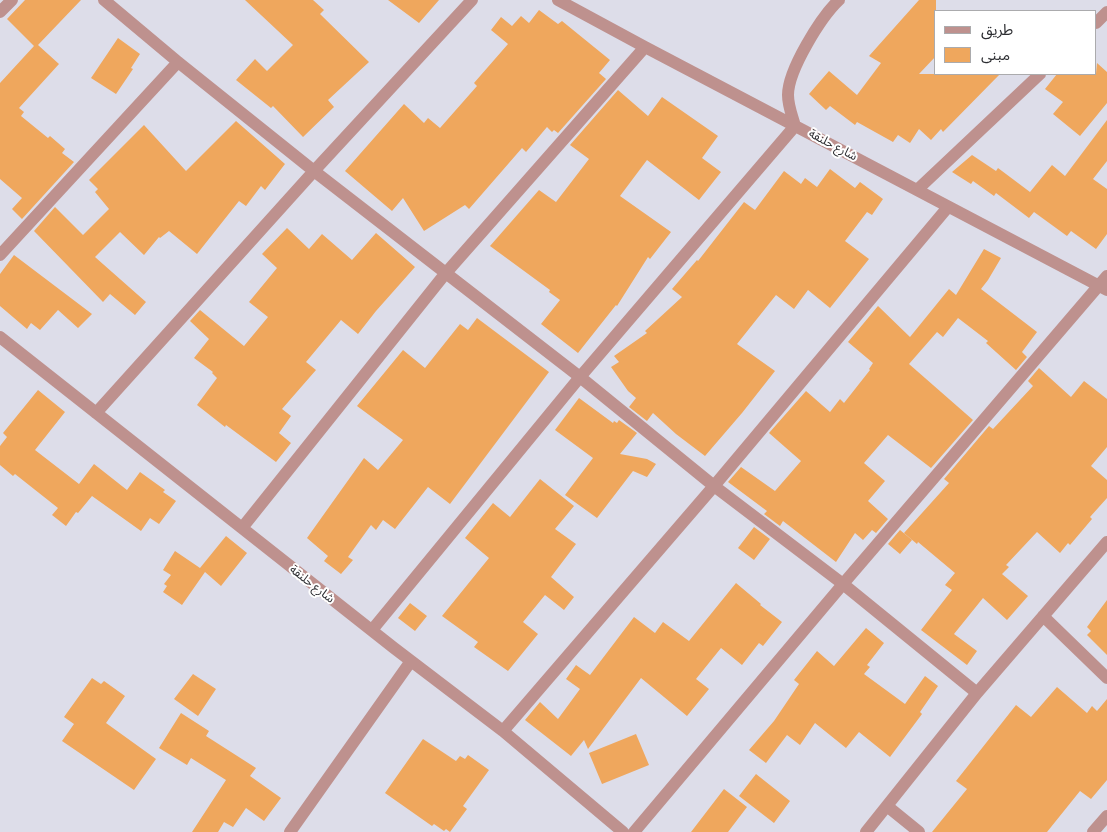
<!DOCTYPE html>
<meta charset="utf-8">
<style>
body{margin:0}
#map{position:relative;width:1107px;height:832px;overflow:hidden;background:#dddde9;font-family:"Public Sans","Noto Sans Arabic",sans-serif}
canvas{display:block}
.legend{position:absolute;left:934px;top:10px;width:162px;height:65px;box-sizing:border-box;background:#fff;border:1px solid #ababad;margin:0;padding:6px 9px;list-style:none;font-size:15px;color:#2c2d31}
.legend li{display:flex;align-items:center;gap:10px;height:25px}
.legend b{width:25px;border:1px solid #ababad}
</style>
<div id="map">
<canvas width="1107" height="832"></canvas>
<ul class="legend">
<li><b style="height:6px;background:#be918e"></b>طريق</li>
<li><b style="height:14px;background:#efa75d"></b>مبنى</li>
</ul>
</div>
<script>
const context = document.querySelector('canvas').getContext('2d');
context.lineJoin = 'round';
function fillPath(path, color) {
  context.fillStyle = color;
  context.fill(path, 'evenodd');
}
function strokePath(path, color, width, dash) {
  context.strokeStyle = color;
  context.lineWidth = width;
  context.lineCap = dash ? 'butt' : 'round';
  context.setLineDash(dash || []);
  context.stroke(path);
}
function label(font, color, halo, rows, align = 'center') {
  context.font = font + ' "Public Sans","Noto Sans Arabic",sans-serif';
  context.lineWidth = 4;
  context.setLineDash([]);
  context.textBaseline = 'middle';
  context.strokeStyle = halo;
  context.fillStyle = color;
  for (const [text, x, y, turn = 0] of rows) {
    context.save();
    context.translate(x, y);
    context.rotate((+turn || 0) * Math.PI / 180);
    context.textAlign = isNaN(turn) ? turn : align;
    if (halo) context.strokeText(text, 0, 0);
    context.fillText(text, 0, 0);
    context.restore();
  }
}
fillPath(new Path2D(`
 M 25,0 L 81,0 L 38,45 L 59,64 L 19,108 L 24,112 L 21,116 L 48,138 L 50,136 L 65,149 L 62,153 L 74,162 L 22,219 L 12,209 L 22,198 L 0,179 L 0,83 L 34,46 L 7,19 Z
 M 245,0 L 313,0 L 324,10 L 320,14 L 369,62 L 328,100 L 334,107 L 303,137 L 273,106 L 271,108 L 236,80 L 255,59 L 267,71 L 293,45 Z
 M 388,0 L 439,0 L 419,23 Z
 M 919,0 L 936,0 L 936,56 L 919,74 L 1000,74 L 943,132 L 941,129 L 931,140 L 919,129 L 910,143 L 898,135 L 893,142 L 857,122 L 855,125 L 830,106 L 826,110 L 809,94 L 829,71 L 857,95 L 881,63 L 869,56 Z
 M 539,10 L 558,24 L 562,21 L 610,60 L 599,73 L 606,79 L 558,133 L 554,130 L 552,132 L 547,127 L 526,152 L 522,148 L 469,209 L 465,205 L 424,231 L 403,198 L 392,211 L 345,171 L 404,104 L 424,123 L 428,118 L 440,128 L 477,86 L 474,83 L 508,44 L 491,30 L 501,17 L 512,26 L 521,16 L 529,23 Z
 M 118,38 L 140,54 L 131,68 L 133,69 L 116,94 L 91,78 Z
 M 1097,63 L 1107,72 L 1107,103 L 1080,136 L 1053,114 L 1063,102 L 1045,89 L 1057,74 L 1096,74 Z
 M 618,90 L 648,116 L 662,97 L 718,136 L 702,158 L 721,172 L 699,200 L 647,160 L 620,196 L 671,232 L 650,259 L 648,257 L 617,306 L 616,305 L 578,353 L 541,324 L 560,300 L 549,292 L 550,290 L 490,246 L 539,190 L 556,202 L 589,159 L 570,145 Z
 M 1107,120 L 1107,161 L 1093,179 L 1107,189 L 1107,234 L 1096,249 L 1071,231 L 1067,236 L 1034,212 L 1029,218 L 996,193 L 994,196 L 973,181 L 971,184 L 952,172 L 972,155 L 996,171 L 998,168 L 1030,192 L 1052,165 L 1065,176 Z
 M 236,121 L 285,164 L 265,190 L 261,186 L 246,206 L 239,201 L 197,254 L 169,231 L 160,238 L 159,237 L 144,255 L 120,232 L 95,257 L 146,302 L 135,315 L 110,294 L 103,302 L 34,231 L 55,207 L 83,235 L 109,209 L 95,192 L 98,189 L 89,180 L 144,125 L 186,171 Z
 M 830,169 L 855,188 L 860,182 L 883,199 L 872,215 L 867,212 L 845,241 L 869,259 L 830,308 L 808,290 L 794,309 L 776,295 L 737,344 L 775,371 L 742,413 L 705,456 L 676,434 L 653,413 L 647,421 L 629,407 L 636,398 L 628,391 L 611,367 L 619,362 L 614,356 L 647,333 L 645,331 L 682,297 L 672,289 L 697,260 L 698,261 L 744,202 L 755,210 L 784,171 L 801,184 L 805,178 L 817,187 Z
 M 287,228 L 309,249 L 322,234 L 352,260 L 376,233 L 415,267 L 376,311 L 358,334 L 341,320 L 306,362 L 316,370 L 282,409 L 291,416 L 279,433 L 291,443 L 276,462 L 226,425 L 225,427 L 197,405 L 217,378 L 212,373 L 213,372 L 194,358 L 209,339 L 190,321 L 200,310 L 244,346 L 268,317 L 249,302 L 277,268 L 262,254 Z
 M 984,249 L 1001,258 L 988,280 L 981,289 L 1037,332 L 1022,352 L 1027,357 L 1016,370 L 986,343 L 988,341 L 958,318 L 943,337 L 937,332 L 909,364 L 973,420 L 931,468 L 888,435 L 864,463 L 885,481 L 868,501 L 888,519 L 876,533 L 872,530 L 863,540 L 855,533 L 836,562 L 783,521 L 780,526 L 764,514 L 767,511 L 728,482 L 741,467 L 775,491 L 801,461 L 769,433 L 806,391 L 830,412 L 840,399 L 844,403 L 870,370 L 869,369 L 873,363 L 848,342 L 878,306 L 910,337 L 949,289 L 956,295 Z
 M 14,255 L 92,314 L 78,328 L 58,310 L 40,330 L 31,323 L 27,329 L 0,306 L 0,274 Z
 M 477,318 L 549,372 L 450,504 L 428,487 L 395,529 L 383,520 L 376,530 L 371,525 L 348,557 L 353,560 L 341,574 L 324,561 L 328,556 L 307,538 L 364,458 L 378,470 L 403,440 L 357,406 L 403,350 L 425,368 L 460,324 L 468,330 Z
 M 1039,368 L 1071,397 L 1084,381 L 1107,399 L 1107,447 L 1091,466 L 1107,480 L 1107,498 L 1090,517 L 1092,519 L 1070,545 L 1068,543 L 1060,553 L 1037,532 L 1006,565 L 1009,567 L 1002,574 L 1028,596 L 1007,620 L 983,598 L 954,634 L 977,651 L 967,665 L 921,630 L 952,590 L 945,585 L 955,573 L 918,542 L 917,544 L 904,533 L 949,483 L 944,479 L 989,426 L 993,429 L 1033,386 L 1028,381 Z
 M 38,390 L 65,412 L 35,450 L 79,484 L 94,464 L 127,490 L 140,472 L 165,490 L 163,492 L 176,501 L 159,524 L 150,518 L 141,531 L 92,496 L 78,513 L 76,512 L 66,526 L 52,515 L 58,508 L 15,474 L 13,476 L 0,465 L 0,446 L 7,437 L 3,433 Z
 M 579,398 L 613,423 L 614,421 L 617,423 L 619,420 L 637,433 L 620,454 L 647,459 L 656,464 L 647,477 L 633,471 L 597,518 L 565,495 L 593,458 L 555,430 Z
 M 540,479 L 574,506 L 555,529 L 576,544 L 551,577 L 574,597 L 564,610 L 545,595 L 523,622 L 538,634 L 508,671 L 474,647 L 478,642 L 442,616 L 489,558 L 465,538 L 493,503 L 510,517 Z
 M 754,527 L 770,539 L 754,560 L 738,548 Z
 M 900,530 L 912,540 L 900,554 L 888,544 Z
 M 226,536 L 247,553 L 221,586 L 205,572 L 182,605 L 163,592 L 167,586 L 164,584 L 171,575 L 163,570 L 175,551 L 200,568 Z
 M 736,583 L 761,604 L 760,605 L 782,622 L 763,646 L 759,643 L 742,665 L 721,648 L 696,679 L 709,689 L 687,716 L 641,678 L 588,749 L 584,740 L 571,756 L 525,720 L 540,702 L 558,719 L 580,689 L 566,679 L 576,665 L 590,675 L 634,617 L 655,633 L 663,622 L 689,641 Z
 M 1107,600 L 1107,655 L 1087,635 L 1091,631 L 1087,627 Z
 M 410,603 L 427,616 L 415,631 L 398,618 Z
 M 866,628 L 884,643 L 867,665 L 870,667 L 864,674 L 905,704 L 925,676 L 938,686 L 920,712 L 922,714 L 890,757 L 859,732 L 846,748 L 815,723 L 800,745 L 787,735 L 766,763 L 749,750 L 774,721 L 799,684 L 794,680 L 817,651 L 834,666 Z
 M 193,674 L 216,689 L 198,716 L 174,699 Z
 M 92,678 L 101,684 L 104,681 L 125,696 L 106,723 L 156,759 L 134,790 L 62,741 L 74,724 L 64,717 Z
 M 1057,687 L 1087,713 L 1092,706 L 1097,711 L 1107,699 L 1107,780 L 1091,799 L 1080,791 L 1047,832 L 932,832 L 967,789 L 956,781 L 1016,705 L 1031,717 Z
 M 181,713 L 209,731 L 206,736 L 256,768 L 250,776 L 281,798 L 264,821 L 246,808 L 233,827 L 224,822 L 218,832 L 192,832 L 226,780 L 191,758 L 187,765 L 159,748 Z
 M 636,734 L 649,765 L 602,784 L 589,753 Z
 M 423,739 L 456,761 L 460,756 L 465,759 L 468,755 L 489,770 L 463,806 L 467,809 L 450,832 L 446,829 L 444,831 L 434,824 L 432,826 L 385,793 Z
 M 756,774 L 790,801 L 774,823 L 739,796 Z
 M 724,789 L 747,807 L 728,832 L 691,832 Z`), '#efa75d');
strokePath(new Path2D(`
 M 104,0 L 178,62 L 314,171 L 580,377 L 714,486 L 843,584 L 977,693
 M 558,0 L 645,47 L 1107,290
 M 0,12 L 12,0
 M 1096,23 L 1107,12
 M 917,190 L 1040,74
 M 0,255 L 178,62
 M 0,337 L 394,648 L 503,731 L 623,832
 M 96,413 L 314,171 L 472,0
 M 242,528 L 445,274 L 645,47
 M 1043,616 L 1107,678
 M 372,630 L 580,377 L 795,126 C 792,115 788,106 788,95 C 788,70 821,17 839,0
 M 503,731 L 714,486 L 948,207
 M 887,806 L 919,832
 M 290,832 L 411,661
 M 634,832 L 843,584 L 1107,276
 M 866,832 L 977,693 L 1107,542
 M 1093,832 L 1107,816`), '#be918e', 12);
label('12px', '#2c2d31', '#fff', [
 ["شارع حلنقة",833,145,28],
 ["شارع حلنقة",312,584,38]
]);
</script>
